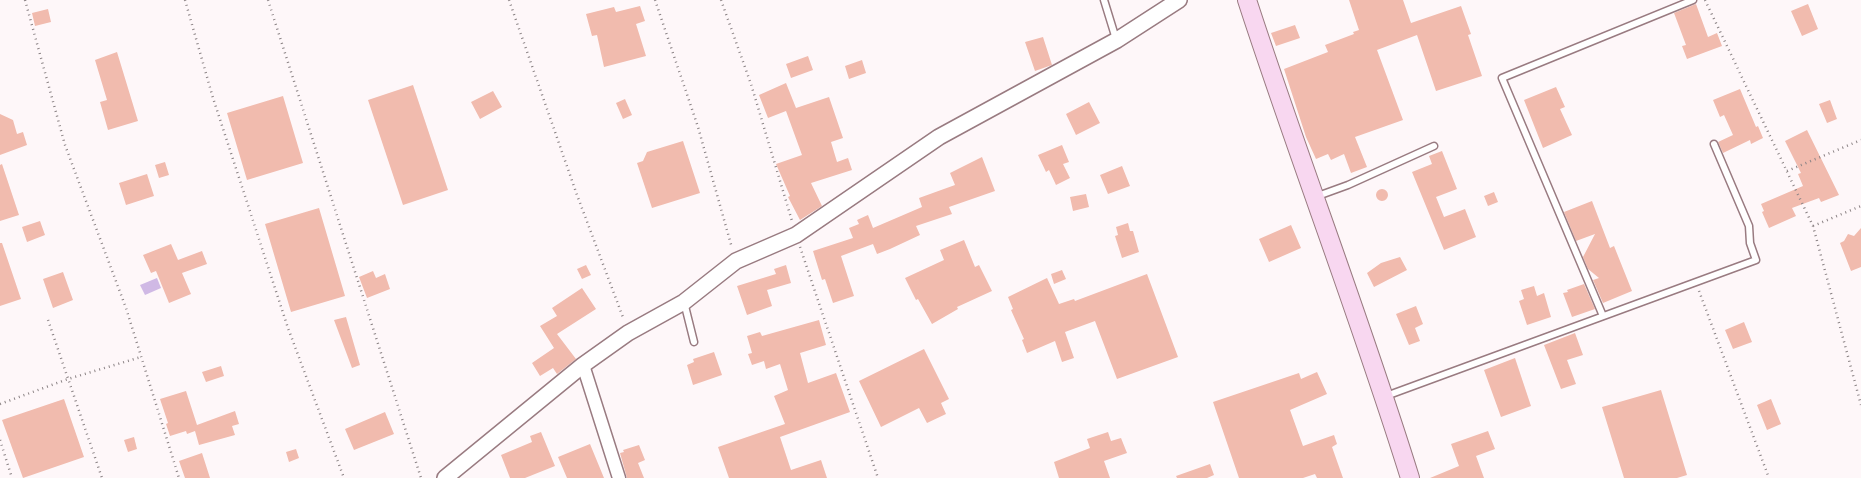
<!DOCTYPE html>
<style>
body{margin:0}
canvas{display:block;background:#fef7f9}
</style>
<canvas width="1861" height="478"></canvas>
<script>
const context = document.querySelector('canvas').getContext('2d');
context.lineJoin = 'round';
function fillPath(path, color) {
  context.fillStyle = color;
  context.fill(path, 'evenodd');
}
function strokePath(path, color, width, dash) {
  context.strokeStyle = color;
  context.lineWidth = width;
  context.lineCap = dash ? 'butt' : 'round';
  context.setLineDash(dash || []);
  context.stroke(path);
}
fillPath(new Path2D(`
 M 157,278 L 161,288 L 145,295 L 140,285 Z`), '#d0b9e5');
fillPath(new Path2D(`
 M 1349,0 L 1403,0 L 1411,23 L 1461,6 L 1471,34 L 1468,35 L 1482,76 L 1436,91 L 1417,35 L 1377,50 L 1403,120 L 1355,137 L 1367,167 L 1351,173 L 1344,154 L 1331,160 L 1328,154 L 1316,159 L 1306,137 L 1284,69 L 1328,52 L 1325,45 L 1354,34 L 1353,32 L 1359,30 Z
 M 1696,4 L 1708,37 L 1717,33 L 1722,46 L 1687,59 L 1682,46 L 1686,45 L 1674,13 Z
 M 1808,4 L 1818,29 L 1802,36 L 1791,11 Z
 M 640,6 L 645,21 L 636,24 L 646,56 L 604,67 L 597,35 L 592,36 L 586,14 L 614,7 L 616,12 Z
 M 48,9 L 51,22 L 35,26 L 32,13 Z
 M 1295,25 L 1300,38 L 1276,46 L 1271,33 Z
 M 1043,37 L 1052,65 L 1035,71 L 1025,42 Z
 M 117,52 L 138,121 L 108,130 L 100,102 L 107,100 L 95,60 Z
 M 808,56 L 813,70 L 791,78 L 786,64 Z
 M 862,60 L 866,73 L 849,79 L 845,66 Z
 M 786,83 L 796,108 L 829,97 L 843,138 L 831,142 L 837,162 L 848,158 L 852,170 L 811,183 L 822,206 L 800,220 L 788,197 L 790,196 L 776,164 L 802,155 L 786,111 L 768,118 L 759,95 Z
 M 413,85 L 448,190 L 403,205 L 368,100 Z
 M 1556,87 L 1565,107 L 1560,109 L 1572,135 L 1543,148 L 1524,100 Z
 M 1740,89 L 1756,127 L 1758,126 L 1763,138 L 1751,144 L 1750,140 L 1723,153 L 1718,142 L 1733,135 L 1724,115 L 1720,117 L 1713,100 Z
 M 493,91 L 502,107 L 480,119 L 471,102 Z
 M 283,96 L 303,163 L 247,180 L 227,113 Z
 M 625,99 L 632,115 L 623,119 L 616,103 Z
 M 1830,100 L 1837,119 L 1827,123 L 1819,104 Z
 M 1089,102 L 1100,123 L 1076,135 L 1066,114 Z
 M 0,114 L 13,120 L 17,134 L 23,132 L 27,145 L 0,155 Z
 M 1807,130 L 1839,195 L 1821,202 L 1819,198 L 1792,208 L 1796,216 L 1769,228 L 1762,212 L 1764,211 L 1761,204 L 1803,186 L 1798,174 L 1801,173 L 1785,141 Z
 M 683,141 L 700,193 L 652,208 L 637,163 L 643,161 L 647,152 Z
 M 1062,145 L 1069,162 L 1063,164 L 1070,178 L 1056,185 L 1049,170 L 1046,172 L 1038,155 Z
 M 1442,151 L 1457,189 L 1436,197 L 1444,217 L 1465,209 L 1476,237 L 1444,250 L 1412,172 L 1432,164 L 1429,156 Z
 M 982,157 L 995,191 L 949,207 L 952,214 L 916,226 L 920,235 L 890,249 L 877,254 L 873,244 L 841,256 L 854,296 L 833,303 L 825,279 L 822,280 L 813,251 L 853,238 L 849,228 L 859,224 L 857,220 L 868,215 L 873,228 L 922,207 L 919,198 L 955,185 L 950,173 Z
 M 165,162 L 169,175 L 159,178 L 155,165 Z
 M 2,164 L 19,215 L 0,221 L 0,165 Z
 M 1122,166 L 1130,186 L 1108,194 L 1100,175 Z
 M 147,174 L 154,196 L 126,205 L 119,183 Z
 M1376 195a6 6 0 1 1 12 0a6 6 0 1 1-12 0Z
 M 1494,192 L 1498,202 L 1488,206 L 1484,196 Z
 M 1086,194 L 1089,207 L 1073,211 L 1070,197 Z
 M 1592,201 L 1610,248 L 1614,246 L 1632,291 L 1603,303 L 1593,280 L 1599,278 L 1588,269 L 1583,257 L 1595,234 L 1576,241 L 1564,212 Z
 M 319,208 L 345,296 L 291,312 L 265,224 Z
 M 40,221 L 45,235 L 27,242 L 22,227 Z
 M 1128,223 L 1130,231 L 1133,231 L 1139,252 L 1122,258 L 1115,236 L 1118,235 L 1116,227 Z
 M 1291,225 L 1301,248 L 1269,262 L 1259,239 Z
 M 1861,228 L 1861,267 L 1851,271 L 1840,243 L 1844,241 L 1848,234 L 1854,236 Z
 M 964,240 L 975,267 L 979,265 L 992,291 L 957,307 L 958,309 L 932,324 L 918,299 L 916,300 L 905,278 L 944,260 L 940,250 Z
 M 0,243 L 2,243 L 21,299 L 0,306 Z
 M 171,244 L 178,260 L 202,251 L 207,264 L 182,273 L 191,294 L 169,303 L 156,271 L 151,273 L 143,255 Z
 M 1400,257 L 1407,270 L 1374,287 L 1367,273 L 1381,263 Z
 M 586,265 L 591,275 L 582,279 L 577,269 Z
 M 786,265 L 791,283 L 767,290 L 772,306 L 747,315 L 737,286 L 776,274 L 774,269 Z
 M 1062,270 L 1066,279 L 1054,284 L 1051,274 Z
 M 373,271 L 376,278 L 385,274 L 390,289 L 367,298 L 359,277 Z
 M 63,272 L 73,300 L 53,308 L 43,279 Z
 M 1147,274 L 1178,357 L 1117,379 L 1095,321 L 1065,332 L 1074,358 L 1062,362 L 1055,341 L 1027,353 L 1022,340 L 1024,339 L 1011,310 L 1013,309 L 1008,297 L 1047,278 L 1059,304 L 1074,299 L 1075,301 Z
 M 1584,284 L 1595,309 L 1572,317 L 1563,293 L 1568,292 L 1567,290 Z
 M 1534,286 L 1537,296 L 1544,293 L 1551,317 L 1527,325 L 1519,301 L 1524,299 L 1521,290 Z
 M 582,288 L 596,309 L 557,334 L 576,359 L 557,374 L 553,368 L 540,376 L 532,363 L 554,348 L 540,326 L 557,316 L 552,308 Z
 M 1416,306 L 1423,324 L 1415,328 L 1420,341 L 1409,345 L 1396,314 Z
 M 346,317 L 360,365 L 352,368 L 334,320 Z
 M 819,320 L 826,345 L 800,353 L 808,383 L 836,373 L 850,412 L 780,437 L 791,470 L 821,460 L 827,478 L 729,478 L 718,447 L 785,424 L 774,396 L 788,390 L 780,364 L 766,369 L 764,361 L 752,365 L 748,354 L 752,353 L 747,336 L 760,332 L 762,336 Z
 M 1744,322 L 1752,342 L 1733,349 L 1725,330 Z
 M 1575,333 L 1583,355 L 1567,360 L 1576,384 L 1561,389 L 1544,345 Z
 M 924,349 L 949,399 L 941,403 L 946,414 L 927,423 L 919,408 L 881,427 L 859,381 Z
 M 714,352 L 722,375 L 693,385 L 687,365 L 694,362 L 693,359 Z
 M 1515,358 L 1531,406 L 1501,417 L 1484,370 Z
 M 221,366 L 224,376 L 206,382 L 202,372 Z
 M 1317,372 L 1327,394 L 1290,410 L 1303,446 L 1334,435 L 1337,444 L 1332,447 L 1343,478 L 1317,478 L 1315,474 L 1303,478 L 1239,478 L 1213,402 L 1299,373 L 1301,379 Z
 M 1661,390 L 1687,475 L 1677,478 L 1624,478 L 1602,407 Z
 M 186,391 L 197,425 L 235,411 L 239,424 L 232,426 L 235,435 L 199,445 L 195,431 L 187,434 L 186,431 L 170,436 L 166,424 L 168,423 L 160,399 Z
 M 64,399 L 84,457 L 23,478 L 2,420 Z
 M 1771,399 L 1781,424 L 1767,430 L 1757,405 Z
 M 385,412 L 394,434 L 354,450 L 345,429 Z
 M 1488,431 L 1495,449 L 1476,456 L 1484,478 L 1430,478 L 1459,466 L 1451,444 Z
 M 541,432 L 555,466 L 525,478 L 510,478 L 501,455 L 532,442 L 530,436 Z
 M 1108,432 L 1111,441 L 1121,438 L 1127,453 L 1104,461 L 1110,478 L 1059,478 L 1054,462 L 1090,448 L 1087,439 Z
 M 134,437 L 137,449 L 128,452 L 124,440 Z
 M 590,444 L 604,478 L 567,478 L 558,457 Z
 M 639,445 L 645,460 L 638,463 L 644,478 L 627,478 L 620,453 L 624,452 L 623,450 Z
 M 296,449 L 299,458 L 289,462 L 286,452 Z
 M 202,453 L 210,478 L 185,478 L 179,461 Z
 M 1210,464 L 1214,475 L 1207,478 L 1177,478 L 1176,476 Z`), '#f1bbae');
const service = new Path2D(`
 M 1104,0 L 1116,39
 M 1315,197 L 1348,185 L 1434,146
 M 684,302 L 694,342
 M 1603,316 L 1502,78 L 1693,0
 M 1386,396 L 1756,260 L 1750,243 L 1749,226 L 1714,144`);
const minor = new Path2D(`
 M 583,365 L 619,478`);
const tertiary = new Path2D(`
 M 445,478 L 583,365 L 628,333 L 684,302 L 736,261 L 796,235 L 939,137 L 1117,40 L 1179,0`);
const secondary = new Path2D(`
 M 1247,0 C 1299,160 1360,317 1410,478`);
strokePath(service, '#997b81', 9);
strokePath(minor, '#997b81', 15);
strokePath(tertiary, '#997b81', 18);
strokePath(secondary, '#997b81', 20);
strokePath(new Path2D(`
 M 25,0 L 65,145 L 126,308 L 179,478
 M 185,0 L 213,98 L 288,328 L 344,478
 M 268,0 L 421,478
 M 509,0 L 577,195 L 624,320
 M 655,0 L 698,127 L 732,248
 M 721,0 L 751,84 L 792,221
 M 1705,0 L 1813,226 L 1861,405
 M 1787,171 L 1861,140
 M 1813,226 L 1861,206
 M 800,247 L 878,478
 M 1699,291 L 1769,478
 M 48,320 L 102,478
 M 0,404 L 68,379 L 141,357
 M 0,440 L 12,478`), '#8c8486', 2.5, [1, 4]);
strokePath(service, '#fff', 6);
strokePath(minor, '#fff', 12);
strokePath(tertiary, '#fff', 15);
strokePath(secondary, '#f8d7f0', 18);
</script>
